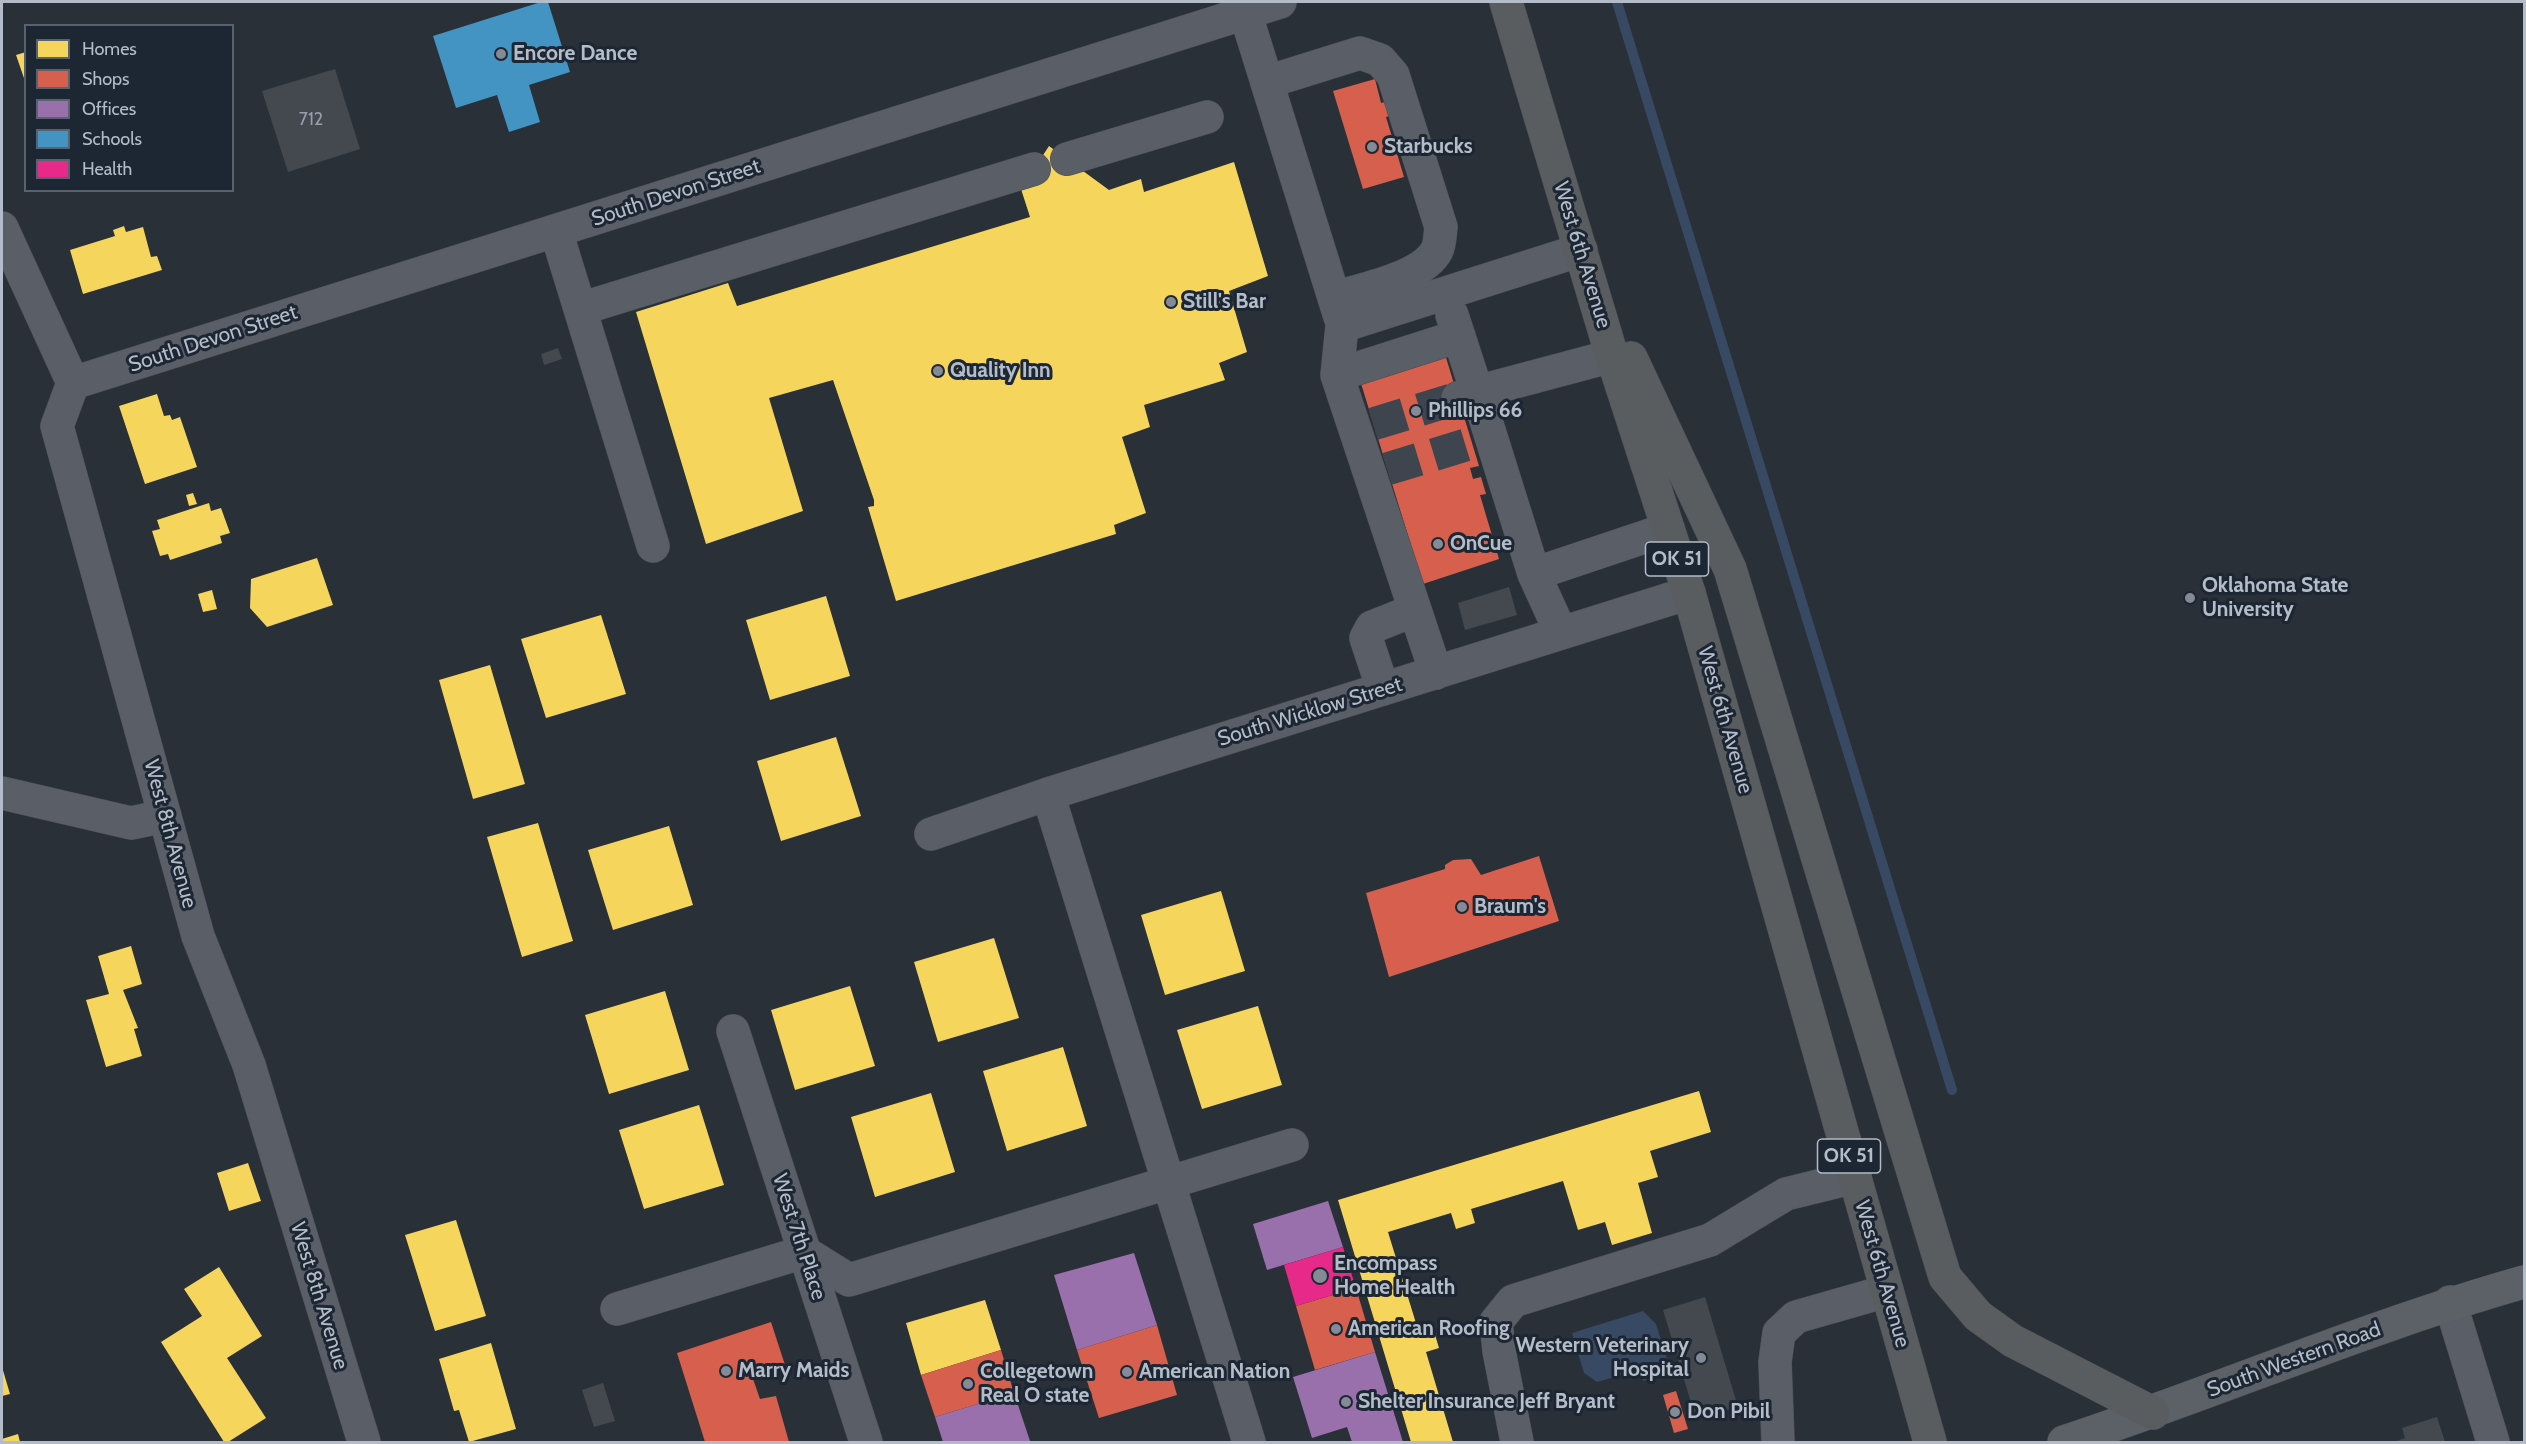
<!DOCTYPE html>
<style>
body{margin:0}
#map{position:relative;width:2526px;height:1444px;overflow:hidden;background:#2a3038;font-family:Cabin,sans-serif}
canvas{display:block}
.frame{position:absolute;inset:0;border:3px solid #b4bcc9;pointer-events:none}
.legend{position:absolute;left:24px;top:24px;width:210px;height:168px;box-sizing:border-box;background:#1d2633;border:2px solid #59626f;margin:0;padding:8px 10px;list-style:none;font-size:18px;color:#b4bcc9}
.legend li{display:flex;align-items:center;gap:12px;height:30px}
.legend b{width:30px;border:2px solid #59626f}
</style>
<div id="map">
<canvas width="2526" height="1444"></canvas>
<div class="frame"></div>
<ul class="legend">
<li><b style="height:16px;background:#f6d55c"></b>Homes</li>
<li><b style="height:16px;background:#d6604d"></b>Shops</li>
<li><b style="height:16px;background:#9970ab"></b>Offices</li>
<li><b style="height:16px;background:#4393c3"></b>Schools</li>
<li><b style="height:16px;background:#e7298a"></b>Health</li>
</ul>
</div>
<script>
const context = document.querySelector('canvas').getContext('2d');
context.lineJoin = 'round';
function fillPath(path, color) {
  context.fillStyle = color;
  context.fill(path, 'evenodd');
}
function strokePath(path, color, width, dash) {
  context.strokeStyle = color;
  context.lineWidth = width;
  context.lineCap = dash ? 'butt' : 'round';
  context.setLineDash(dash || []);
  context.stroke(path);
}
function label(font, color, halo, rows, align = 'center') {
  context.font = font + ' Cabin,sans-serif';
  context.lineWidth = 6;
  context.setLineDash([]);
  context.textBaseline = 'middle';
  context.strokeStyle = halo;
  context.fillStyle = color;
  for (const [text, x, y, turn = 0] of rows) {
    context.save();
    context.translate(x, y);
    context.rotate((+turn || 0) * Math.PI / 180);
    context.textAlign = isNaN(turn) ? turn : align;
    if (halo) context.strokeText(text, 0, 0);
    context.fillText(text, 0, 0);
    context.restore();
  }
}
fillPath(new Path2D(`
 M 1643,1311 L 1656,1324 L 1671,1372 L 1643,1381 L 1640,1370 L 1597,1382 L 1584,1373 L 1572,1333 Z`), '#384963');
fillPath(new Path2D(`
 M 26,52 L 26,81 L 25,81 L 16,55 Z
 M 1049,146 L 1109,190 L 1141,179 L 1144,192 L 1234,162 L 1268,276 L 1229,291 L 1247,352 L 1219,363 L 1225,380 L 1144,405 L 1150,427 L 1122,437 L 1146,513 L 1114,525 L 1116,534 L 896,601 L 868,507 L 874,506 L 874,500 L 833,380 L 769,398 L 803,511 L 706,544 L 636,312 L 728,283 L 737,306 L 1030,217 L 1021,189 Z
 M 124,226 L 126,232 L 143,227 L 151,257 L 157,256 L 162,270 L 83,294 L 70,250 L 115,236 L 113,230 Z
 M 157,394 L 164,416 L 170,415 L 172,420 L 180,417 L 197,467 L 145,484 L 119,406 Z
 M 193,493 L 197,504 L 189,506 L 186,495 Z
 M 209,503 L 211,511 L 221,508 L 230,533 L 220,536 L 222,543 L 170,560 L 168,554 L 160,556 L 152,531 L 160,529 L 157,520 Z
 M 317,558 L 333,605 L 267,627 L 250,608 L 251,579 Z
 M 212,590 L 217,609 L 203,612 L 198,594 Z
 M 826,596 L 850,676 L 770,700 L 746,620 Z
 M 601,615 L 626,694 L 546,718 L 521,639 Z
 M 490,665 L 525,784 L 473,799 L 439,680 Z
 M 836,737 L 861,816 L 781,841 L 757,761 Z
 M 538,823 L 573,941 L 522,957 L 487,837 Z
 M 669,826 L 693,905 L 613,930 L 588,850 Z
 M 1221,891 L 1245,971 L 1165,995 L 1141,915 Z
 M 994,938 L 1019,1018 L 938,1042 L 914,962 Z
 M 131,946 L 142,984 L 123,990 L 138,1028 L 134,1029 L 142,1056 L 106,1067 L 86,1000 L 109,994 L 98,956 Z
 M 850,986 L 875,1066 L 795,1090 L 771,1010 Z
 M 665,991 L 689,1070 L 609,1094 L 585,1015 Z
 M 1258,1006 L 1282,1085 L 1202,1109 L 1177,1030 Z
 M 1063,1047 L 1087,1126 L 1007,1151 L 983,1071 Z
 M 1699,1091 L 1711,1132 L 1650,1151 L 1658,1177 L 1638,1183 L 1652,1233 L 1612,1245 L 1605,1222 L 1578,1230 L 1563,1181 L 1471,1209 L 1475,1223 L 1456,1229 L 1451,1213 L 1388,1232 L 1419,1333 L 1433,1328 L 1439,1348 L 1426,1352 L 1453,1442 L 1411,1442 L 1338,1200 Z
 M 931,1093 L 955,1172 L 875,1197 L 851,1117 Z
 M 699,1105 L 724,1185 L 644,1209 L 619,1130 Z
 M 248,1163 L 261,1201 L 229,1211 L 217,1173 Z
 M 456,1220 L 486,1316 L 435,1331 L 405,1235 Z
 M 219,1267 L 262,1336 L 227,1358 L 266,1418 L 228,1442 L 224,1442 L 161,1342 L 202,1316 L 184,1289 Z
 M 985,1300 L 1001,1350 L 921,1375 L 906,1323 Z
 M 491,1343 L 516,1429 L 469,1442 L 459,1410 L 454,1411 L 439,1359 Z
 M 2,1367 L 10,1394 L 2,1396 Z
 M 18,1434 L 20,1442 L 2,1442 L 2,1439 Z`), '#f6d55c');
fillPath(new Path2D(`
 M 1375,79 L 1381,103 L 1389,101 L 1393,115 L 1386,117 L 1404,177 L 1363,189 L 1333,91 Z
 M 1444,351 L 1479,466 L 1470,468 L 1473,479 L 1481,477 L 1486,494 L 1480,495 L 1499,559 L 1423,584 L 1359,377 Z
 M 1539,856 L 1559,921 L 1389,977 L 1366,893 L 1445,869 L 1445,865 L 1453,860 L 1471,859 L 1481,875 Z
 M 1356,1288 L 1375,1352 L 1315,1370 L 1296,1306 Z
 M 771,1322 L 785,1365 L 752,1376 L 760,1399 L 776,1396 L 789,1442 L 705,1442 L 677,1353 Z
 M 1157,1325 L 1177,1395 L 1099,1418 L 1077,1350 Z
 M 1001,1350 L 1014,1393 L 935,1417 L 921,1375 Z
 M 1676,1391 L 1688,1429 L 1674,1433 L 1663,1395 Z`), '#d6604d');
fillPath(new Path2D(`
 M 1328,1201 L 1343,1247 L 1267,1270 L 1253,1224 Z
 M 1134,1253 L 1157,1325 L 1077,1350 L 1054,1275 Z
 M 1375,1352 L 1403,1442 L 1352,1442 L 1347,1427 L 1312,1438 L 1293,1377 Z
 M 1014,1393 L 1030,1441 L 943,1442 L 935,1417 Z`), '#9970ab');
fillPath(new Path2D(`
 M 541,2 L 548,2 L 570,72 L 529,85 L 540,122 L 509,132 L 497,95 L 456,108 L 433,36 Z`), '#4393c3');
fillPath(new Path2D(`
 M 1343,1247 L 1356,1288 L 1296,1306 L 1284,1265 Z`), '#e7298a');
strokePath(new Path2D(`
 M 1617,2 L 1952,1090`), '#384963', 10);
fillPath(new Path2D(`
 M 335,69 L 360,149 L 288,172 L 262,91 Z
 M 558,348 L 562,359 L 544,365 L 541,354 Z
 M 1509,587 L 1517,615 L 1465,630 L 1458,603 Z
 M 1705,1297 L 1738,1407 L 1696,1419 L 1663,1310 Z
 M 603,1383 L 615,1421 L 594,1427 L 582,1390 Z
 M 2437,1417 L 2445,1442 L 2394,1442 L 2405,1438 L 2402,1428 Z`), '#444950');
strokePath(new Path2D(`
 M 1373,424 L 1458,398
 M 1387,469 L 1472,443`), '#3f454e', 33, [33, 16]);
const minor = new Path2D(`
 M 1245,12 L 1340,317
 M 1267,82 L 1360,53 L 1380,60 L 1393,75 L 1441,227 C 1440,234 1440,244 1437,250 C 1423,278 1362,289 1334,298
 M 1067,159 L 1207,117
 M 2,228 L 73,383 L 57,426 L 198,936 L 249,1065 L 364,1442
 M 556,231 L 653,546
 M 580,309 L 1034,169
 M 1452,315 L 1477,392 L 1458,398
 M 1612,356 L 1477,392 L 1534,574 L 1668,529
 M 1337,375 L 1459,336
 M 73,383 L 1280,2
 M 1534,574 L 1561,633
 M 1436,673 L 1337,375 L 1342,326 L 1581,250
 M 1383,689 L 1366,638 L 1372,627 L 1415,610
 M 2,793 L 131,823 L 165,816
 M 1048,794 L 1249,1442
 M 931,834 L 1048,794 L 1689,593
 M 733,1031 L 866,1442
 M 2450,1302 L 2493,1442
 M 617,1309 L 804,1252 L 849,1280 L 1292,1145
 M 1517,1442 L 1499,1351 L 1496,1322 L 1513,1301 L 1710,1240 L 1786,1194 L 1855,1177
 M 1778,1442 L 1775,1362 L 1779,1333 L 1796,1317 L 1887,1291`);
const major = new Path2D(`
 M 2064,1442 C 2218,1391 2368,1326 2524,1282`);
const highway = new Path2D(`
 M 1506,2 L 1612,356 L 1689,593 L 1930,1442
 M 1631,358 L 1730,569 L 1945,1277 L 1978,1316 L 2013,1341 L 2153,1413`);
strokePath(minor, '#484c53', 34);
strokePath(major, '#484c55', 34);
strokePath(highway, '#474c53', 34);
strokePath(minor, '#5a5e66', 33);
strokePath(major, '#5c6168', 33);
strokePath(highway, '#5a5d60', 33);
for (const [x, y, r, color] of [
 [501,54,6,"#848b96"],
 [1372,147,6,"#848b96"],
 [1171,302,6,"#848b96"],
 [938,371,6,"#848b96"],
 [1416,411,6,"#848b96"],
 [1438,544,6,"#848b96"],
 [2190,598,6,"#848b96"],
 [1462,907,6,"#848b96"],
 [1320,1276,8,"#848b96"],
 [1336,1329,6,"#848b96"],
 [1701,1358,6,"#848b96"],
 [726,1371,6,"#848b96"],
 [1127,1372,6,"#848b96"],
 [968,1384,6,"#848b96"],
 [1346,1402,6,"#848b96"],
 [1675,1412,6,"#848b96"]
]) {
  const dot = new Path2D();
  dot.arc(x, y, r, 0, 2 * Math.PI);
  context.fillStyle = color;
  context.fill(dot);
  strokePath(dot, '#1d2633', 2);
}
label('18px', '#989fab', null, [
 ["712",311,120]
]);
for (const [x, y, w] of [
 [1677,559,63],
 [1849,1156,63]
]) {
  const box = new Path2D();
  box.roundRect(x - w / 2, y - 17, w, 34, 4.5);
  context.fillStyle = '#1d2633';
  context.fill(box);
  strokePath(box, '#b4bcc9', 1.5);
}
label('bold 20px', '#b4bcc9', null, [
 ["OK 51",1677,559],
 ["OK 51",1849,1156]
]);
label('bold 21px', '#b4bcc9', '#1d2633', [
 ["Encore Dance",513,54],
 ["Starbucks",1384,147],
 ["Still's Bar",1183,302],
 ["Quality Inn",950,371],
 ["Phillips 66",1428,411],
 ["OnCue",1450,544],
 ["Oklahoma State",2202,586],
 ["University",2202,610],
 ["Braum's",1474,907],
 ["Encompass",1334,1264],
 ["Home Health",1334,1288],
 ["American Roofing",1348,1329],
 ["Western Veterinary",1689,1346,"right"],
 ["Hospital",1689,1370,"right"],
 ["Marry Maids",738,1371],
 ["Collegetown",980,1372],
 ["Real O state",980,1396],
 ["American Nation",1139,1372],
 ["Shelter Insurance Jeff Bryant",1358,1402],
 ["Don Pibil",1687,1412]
], 'left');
label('21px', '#b4bcc9', '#1d2633', [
 ["South Devon Street",676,193,-18],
 ["West 6th Avenue",1582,255,73],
 ["South Devon Street",213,339,-18],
 ["South Wicklow Street",1310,712,-17],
 ["West 6th Avenue",1725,720,74],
 ["West 8th Avenue",170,834,75],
 ["West 7th Place",799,1237,72],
 ["West 6th Avenue",1882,1274,74],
 ["West 8th Avenue",319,1296,73],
 ["South Western Road",2294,1360,-20]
]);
</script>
